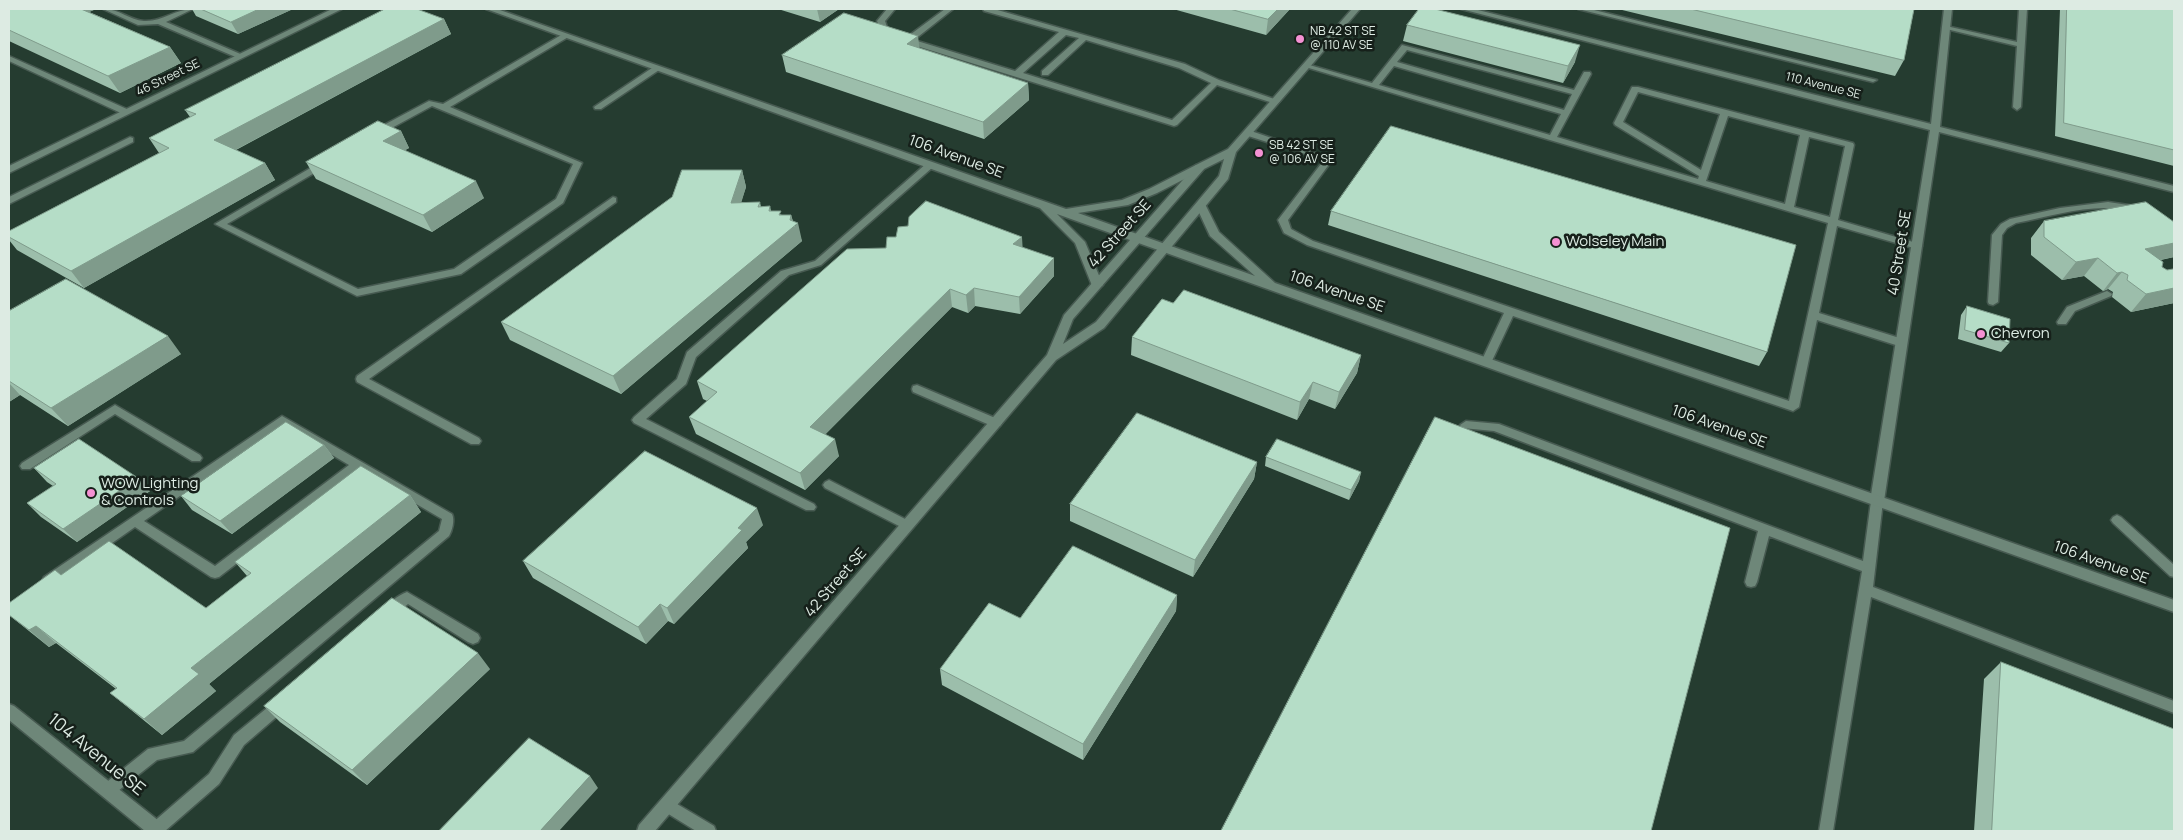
<!DOCTYPE html>
<style>
body{margin:0}
#map{position:relative;width:2183px;height:840px;overflow:hidden;background:#253c30;font-family:Manrope,sans-serif}
canvas{display:block}
.frame{position:absolute;inset:0;border:10px solid #ddebe3;pointer-events:none}
</style>
<div id="map">
<canvas width="2183" height="840"></canvas>
<div class="frame"></div>
</div>
<script>
const context = document.querySelector('canvas').getContext('2d');
context.lineJoin = 'round';
function strokePath(path, color, width, dash) {
  context.strokeStyle = color;
  context.lineWidth = width;
  context.lineCap = dash ? 'butt' : 'round';
  context.setLineDash(dash || []);
  context.stroke(path);
}
function fillPath(path, color) {
  context.fillStyle = color;
  context.fill(path, 'evenodd');
}
function label(font, color, halo, rows, align = 'center') {
  context.font = font + ' Manrope,sans-serif';
  context.lineWidth = 5;
  context.setLineDash([]);
  context.textBaseline = 'middle';
  context.strokeStyle = halo;
  context.fillStyle = color;
  for (const [text, x, y, turn = 0] of rows) {
    context.save();
    context.translate(x, y);
    context.rotate((+turn || 0) * Math.PI / 180);
    context.textAlign = isNaN(turn) ? turn : align;
    if (halo) context.strokeText(text, 0, 0);
    context.fillText(text, 0, 0);
    context.restore();
  }
}
const service = new Path2D(`
 M 103,9 C 118,8 129,20 144,21 C 162,22 175,9 193,9 L 166,22 L 245,56 L 238,58 L 158,24 L 138,25 Z
 M 887,9 L 895,9 L 885,21 L 888,30 L 907,37 L 945,9 L 953,9 L 914,40 L 1015,71 L 1059,32 L 984,11 L 983,9 L 994,9 L 1185,64 L 1219,80 L 1280,101 L 1276,104 L 1273,103 L 1217,85 L 1177,125 L 1174,126 L 891,38 L 882,33 L 877,21 ZM 1066,35 L 1079,38 L 1042,71 L 1042,75 L 1048,75 L 1086,40 L 1179,68 L 1211,83 L 1172,120 L 1023,73 Z
 M 1578,9 L 1590,9 L 1877,80 L 1873,82 Z
 M 2019,9 L 2027,9 L 2021,107 L 2017,110 L 2013,107 L 2017,46 L 1942,28 L 1946,26 L 2017,42 Z
 M 563,34 L 570,36 L 450,107 L 582,163 L 563,203 L 461,274 L 357,296 L 215,224 L 382,126 L 429,101 L 443,104 ZM 432,106 L 573,164 L 556,199 L 454,269 L 358,289 L 227,224 L 388,130 Z
 M 1402,45 L 1574,90 L 1584,72 L 1590,72 L 1591,74 L 1557,137 L 1698,179 L 1699,176 L 1615,125 L 1614,123 L 1632,87 L 1638,87 L 1853,143 L 1854,145 L 1838,220 L 1920,244 L 1922,246 L 1917,249 L 1837,226 L 1819,313 L 1906,340 L 1907,343 L 1902,347 L 1817,320 L 1799,407 L 1793,411 L 1513,316 L 1490,365 L 1482,365 L 1481,362 L 1504,313 L 1307,245 L 1284,233 L 1278,220 L 1324,160 L 1245,135 L 1245,131 L 1251,131 L 1333,159 L 1288,220 L 1291,229 L 1313,241 L 1789,401 L 1828,223 L 1302,66 L 1306,64 L 1372,83 ZM 1407,50 L 1572,94 L 1564,110 L 1397,62 ZM 1394,66 L 1561,114 L 1550,135 L 1379,85 ZM 1638,92 L 1720,114 L 1701,170 L 1623,122 ZM 1728,116 L 1800,135 L 1785,204 L 1706,181 ZM 1809,137 L 1845,146 L 1830,217 L 1794,207 Z
 M 9,56 L 129,110 L 130,112 L 126,115 L 123,114 L 9,61 Z
 M 655,66 L 662,68 L 601,109 L 595,109 L 594,107 Z
 M 130,137 L 133,138 L 133,142 L 9,204 L 9,197 Z
 M 930,162 L 934,165 L 933,167 L 821,265 L 789,275 L 696,357 L 686,384 L 646,419 L 814,504 L 816,507 L 814,510 L 806,510 L 634,423 L 632,420 L 634,417 L 677,379 L 687,352 L 781,271 L 815,261 L 927,163 Z
 M 613,197 L 616,198 L 616,202 L 369,379 L 479,438 L 481,441 L 479,444 L 471,444 L 357,382 L 356,379 L 357,376 Z
 M 2108,202 L 2142,207 L 2144,209 C 2137,215 2119,208 2110,208 C 2078,207 2047,217 2016,223 L 2007,228 L 2002,235 L 1998,302 L 1993,305 L 1989,304 L 1988,302 L 1992,235 L 2001,224 L 2010,219 L 2060,208 Z
 M 2107,291 L 2112,294 L 2111,296 L 2075,311 L 2066,324 L 2058,324 L 2057,322 L 2067,307 Z
 M 917,385 L 1000,420 L 1002,423 L 1000,426 L 992,426 L 913,392 L 912,389 L 913,386 Z
 M 115,405 L 200,455 L 202,458 L 200,461 L 192,461 L 115,414 L 30,469 L 22,469 L 20,466 L 22,463 Z
 M 282,416 L 452,514 C 455,520 452,531 449,536 L 193,752 L 157,760 L 113,795 L 108,797 L 103,795 L 101,790 L 103,785 L 148,749 L 184,741 L 439,531 L 442,519 L 358,470 L 219,577 L 215,578 L 211,577 L 135,527 L 52,585 L 48,586 L 44,585 L 42,581 L 44,577 ZM 282,425 L 349,465 L 215,566 L 144,521 Z
 M 1466,421 L 1499,424 L 1863,561 L 1871,501 L 1873,498 L 1881,498 L 1883,501 L 1873,587 L 2174,701 L 2174,713 L 1871,597 L 1833,831 L 1819,831 L 1862,571 L 1769,536 L 1757,582 L 1755,586 L 1751,587 L 1747,586 L 1745,582 L 1758,531 L 1494,431 L 1462,428 L 1460,425 Z
 M 829,480 L 911,522 L 913,525 L 911,528 L 907,530 L 903,528 L 825,488 L 823,485 L 825,482 Z
 M 2117,515 L 2121,517 L 2174,565 L 2174,577 L 2170,576 L 2113,523 L 2111,520 L 2113,517 Z
 M 407,592 L 478,634 L 480,638 L 478,642 L 473,644 L 468,642 L 408,604 C 401,610 393,620 383,617 L 382,613 C 386,605 398,595 407,592 Z
 M 283,697 L 288,699 L 290,703 L 288,707 L 244,745 L 219,784 L 165,831 L 150,831 L 151,824 L 209,774 L 234,735 L 278,699 Z
 M 667,798 L 714,826 L 716,831 L 696,831 L 662,810 L 660,805 L 662,800 Z`);
const minor = new Path2D(`
 M 332,9 L 342,9 L 9,173 L 9,166 Z
 M 1352,9 L 1360,9 L 1236,152 L 1228,179 L 1104,328 L 1056,360 L 655,831 L 637,831 L 639,825 L 1047,355 L 1064,315 L 1196,165 L 1228,149 ZM 1224,159 L 1219,176 L 1096,322 L 1063,344 L 1073,319 L 1204,169 Z
 M 1461,9 L 1474,9 L 1931,124 L 1944,9 L 1952,9 L 1940,127 L 2174,186 L 2174,192 L 1939,132 L 1884,501 L 1882,505 L 1872,505 L 1870,501 L 1930,130 Z
 M 9,704 L 14,706 L 164,825 L 166,831 L 145,831 L 9,720 Z`);
const tertiary = new Path2D(`
 M 486,9 L 497,9 L 1066,209 L 1122,200 L 1149,189 L 1196,165 L 1204,165 L 1204,169 L 1157,193 L 1128,205 L 1078,213 L 1255,276 L 1210,236 L 1196,206 L 1201,203 L 1205,204 L 1219,232 L 1275,283 L 2174,600 L 2174,612 L 1057,214 L 1085,242 L 1103,285 L 1097,289 L 1093,288 L 1075,243 L 1040,208 Z`);
strokePath(service, '#475a51', 3);
strokePath(minor, '#475a51', 3);
strokePath(tertiary, '#475a51', 3);
fillPath(service, '#6e8779');
fillPath(minor, '#6e8779');
fillPath(tertiary, '#6e8779');
fillPath(new Path2D(`
 M 9,9 L 96,9 L 89,12 L 170,47 L 181,63 L 120,93 L 9,41 Z
 M 192,9 L 293,9 L 238,34 L 196,16 Z
 M 778,9 L 839,9 L 820,22 Z
 M 1173,9 L 1290,9 L 1266,35 Z
 M 1618,9 L 1914,9 L 1904,60 L 1895,76 Z
 M 2060,9 L 2174,9 L 2174,166 L 2055,136 Z
 M 444,19 L 451,34 L 236,150 L 265,163 L 275,180 L 84,288 L 17,250 L 9,240 L 9,231 L 159,153 L 149,138 L 190,117 L 185,110 Z
 M 1407,25 L 1575,62 L 1563,83 L 1403,41 Z
 M 919,48 L 1028,83 L 1029,100 L 984,139 L 786,72 L 782,55 Z
 M 401,131 L 409,148 L 405,150 L 484,198 L 432,232 L 316,179 L 306,162 Z
 M 742,170 L 746,187 L 741,202 L 760,202 L 761,207 L 770,206 L 771,211 L 782,215 L 791,215 L 793,221 L 802,241 L 621,394 L 510,340 L 501,322 Z
 M 1331,211 L 1767,352 L 1759,366 L 1328,225 Z
 M 2044,221 L 2174,222 L 2174,257 L 2161,260 L 2162,267 L 2167,270 L 2174,270 L 2174,303 L 2131,312 L 2112,297 L 2113,292 L 2108,289 L 2103,291 L 2084,276 L 2062,280 L 2031,255 L 2031,238 Z
 M 1022,237 L 1022,247 L 1054,276 L 1020,314 L 975,306 L 968,313 L 952,307 L 825,434 L 839,456 L 805,490 L 696,434 L 689,417 L 707,401 L 703,399 L 697,381 L 886,248 Z
 M 1173,303 L 1361,355 L 1357,373 L 1335,409 L 1309,399 L 1297,420 L 1131,355 L 1132,337 Z
 M 1967,306 L 2009,343 L 2001,352 L 1958,339 L 1961,315 Z
 M 9,311 L 181,354 L 68,426 L 20,395 L 9,402 Z
 M 324,445 L 334,458 L 232,534 L 192,510 L 181,496 Z
 M 1266,457 L 1361,472 L 1359,481 L 1349,500 L 1265,466 Z
 M 1257,462 L 1254,479 L 1193,577 L 1070,521 L 1070,504 Z
 M 34,468 L 150,491 L 77,542 L 41,517 L 27,503 L 53,486 L 47,482 Z
 M 410,495 L 421,512 L 209,684 L 216,691 L 162,735 L 110,693 L 116,689 L 56,643 L 49,647 L 9,615 L 9,603 L 61,575 L 206,608 L 247,576 L 235,562 Z
 M 763,525 L 746,542 L 748,548 L 674,624 L 668,621 L 646,644 L 533,578 L 523,561 Z
 M 1177,595 L 1176,611 L 1083,760 L 942,685 L 940,669 Z
 M 2001,662 L 2174,831 L 1974,831 L 1984,679 Z
 M 490,669 L 367,785 L 280,722 L 264,706 Z`), '#9cbeab');
fillPath(new Path2D(`
 M 70,9 L 96,9 L 76,18 Z
 M 259,9 L 293,9 L 238,34 L 231,22 Z
 M 817,9 L 839,9 L 820,22 Z
 M 1278,9 L 1290,9 L 1266,35 L 1268,19 Z
 M 444,19 L 451,34 L 224,156 L 214,140 Z
 M 918,36 L 920,53 L 907,44 Z
 M 1580,45 L 1575,62 L 1563,83 L 1568,66 Z
 M 170,47 L 181,63 L 120,93 L 108,76 Z
 M 1028,83 L 1029,100 L 984,139 L 983,122 Z
 M 401,131 L 409,148 L 392,158 L 383,141 Z
 M 265,163 L 275,180 L 84,288 L 71,271 Z
 M 742,170 L 746,187 L 736,220 L 731,203 Z
 M 476,181 L 484,198 L 432,232 L 423,215 Z
 M 791,215 L 794,227 L 798,223 L 802,241 L 621,394 L 613,376 L 790,220 Z
 M 1022,237 L 1023,254 L 1013,244 Z
 M 2174,243 L 2174,257 L 2130,266 L 2145,249 Z
 M 1054,258 L 1054,276 L 1020,314 L 1019,297 Z
 M 2098,258 L 2084,276 L 2062,280 L 2076,262 Z
 M 2122,272 L 2108,289 L 2103,291 L 2117,273 Z
 M 974,288 L 975,306 L 968,313 L 966,295 Z
 M 2174,288 L 2174,303 L 2131,312 L 2146,294 Z
 M 950,289 L 952,307 L 815,445 L 810,427 Z
 M 168,336 L 181,354 L 68,426 L 51,408 Z
 M 1361,355 L 1357,373 L 1335,409 L 1339,392 Z
 M 1313,382 L 1309,399 L 1297,420 L 1300,402 Z
 M 9,383 L 20,395 L 9,402 Z
 M 835,439 L 839,456 L 805,490 L 800,473 Z
 M 324,445 L 334,458 L 232,534 L 220,521 Z
 M 1257,462 L 1254,479 L 1193,577 L 1195,560 Z
 M 1361,472 L 1359,481 L 1349,500 L 1351,490 Z
 M 138,478 L 150,491 L 77,542 L 63,529 Z
 M 410,495 L 421,512 L 209,684 L 216,691 L 162,735 L 144,719 L 191,668 Z
 M 757,508 L 763,525 L 746,542 L 748,548 L 674,624 L 667,608 L 738,528 Z
 M 1177,595 L 1176,611 L 1083,760 L 1083,744 Z
 M 660,604 L 668,621 L 646,644 L 638,627 Z
 M 36,626 L 56,643 L 49,647 L 29,630 Z
 M 478,653 L 490,669 L 367,785 L 352,770 Z
 M 590,776 L 598,788 L 559,831 L 540,831 Z`), '#7f9b8b');
const building = new Path2D(`
 M 9,9 L 81,9 L 170,47 L 108,76 L 9,30 Z
 M 201,9 L 259,9 L 231,22 Z
 M 385,9 L 417,9 L 444,19 L 214,140 L 265,163 L 71,271 L 9,237 L 9,231 L 169,148 L 149,138 L 196,114 L 185,110 Z
 M 1230,9 L 1278,9 L 1268,19 Z
 M 1419,9 L 1435,9 L 1580,45 L 1568,66 L 1407,25 Z
 M 1691,9 L 1914,9 L 1904,60 Z
 M 2067,9 L 2174,9 L 2174,150 L 2064,123 Z
 M 844,13 L 918,36 L 907,44 L 1028,83 L 983,122 L 782,55 Z
 M 378,121 L 401,131 L 383,141 L 476,181 L 423,215 L 306,162 Z
 M 1391,126 L 1796,245 L 1767,352 L 1331,211 Z
 M 682,170 L 742,170 L 731,203 L 760,202 L 758,207 L 770,206 L 769,211 L 781,211 L 779,215 L 791,215 L 790,220 L 798,223 L 613,376 L 501,322 L 672,197 Z
 M 926,201 L 1022,237 L 1013,244 L 1054,258 L 1019,297 L 974,288 L 966,295 L 950,289 L 810,427 L 835,439 L 800,473 L 689,417 L 717,392 L 697,381 L 847,249 L 886,248 L 887,237 L 896,237 L 898,227 L 908,226 L 909,217 Z
 M 2146,202 L 2174,222 L 2174,243 L 2145,249 L 2163,262 L 2162,267 L 2167,270 L 2173,269 L 2174,270 L 2174,288 L 2146,294 L 2127,280 L 2128,275 L 2122,272 L 2117,273 L 2098,258 L 2076,262 L 2044,237 L 2044,221 Z
 M 66,279 L 168,336 L 51,408 L 9,381 L 9,311 Z
 M 1184,290 L 1361,355 L 1339,392 L 1313,382 L 1300,402 L 1132,337 L 1162,299 L 1173,303 Z
 M 1967,306 L 2010,319 L 2009,343 L 1965,330 Z
 M 1137,413 L 1257,462 L 1195,560 L 1070,504 Z
 M 1435,417 L 1730,528 L 1651,831 L 1221,831 Z
 M 286,422 L 324,445 L 220,521 L 181,496 Z
 M 79,439 L 138,478 L 63,529 L 27,503 L 56,484 L 34,468 Z
 M 1277,439 L 1361,472 L 1351,490 L 1266,457 Z
 M 645,451 L 757,508 L 738,528 L 742,530 L 667,608 L 660,604 L 638,627 L 523,561 Z
 M 361,466 L 410,495 L 191,668 L 199,674 L 144,719 L 110,693 L 117,688 L 36,626 L 29,630 L 9,615 L 9,603 L 55,570 L 61,575 L 109,541 L 206,608 L 251,573 L 235,562 Z
 M 1073,546 L 1177,595 L 1083,744 L 940,669 L 989,603 L 1020,618 Z
 M 392,598 L 478,653 L 352,770 L 264,706 Z
 M 2001,662 L 2174,729 L 2174,831 L 1992,831 Z
 M 529,738 L 590,776 L 540,831 L 439,831 Z`);
fillPath(building, '#b5ddc7');
strokePath(building, '#7f9b8b', 1);
for (const [x, y, r, color] of [
 [1300,39,5,"#f491d3"],
 [1259,153,5,"#f491d3"],
 [1556,242,5,"#f491d3"],
 [1981,334,5,"#f491d3"],
 [91,493,5,"#f491d3"]
]) {
  const dot = new Path2D();
  dot.arc(x, y, r, 0, 2 * Math.PI);
  context.fillStyle = color;
  context.fill(dot);
  strokePath(dot, '#16201a', 2);
}
label('12px', '#ddebe3', '#16201a', [
 ["NB 42 ST SE",1310,32],
 ["@ 110 AV SE",1310,46],
 ["SB 42 ST SE",1269,146],
 ["@ 106 AV SE",1269,160]
], 'left');
label('12px', '#ddebe3', '#16201a', [
 ["46 Street SE",168,78,-26],
 ["110 Avenue SE",1823,86,14]
]);
label('15px', '#ddebe3', '#16201a', [
 ["106 Avenue SE",956,157,20],
 ["42 Street SE",1120,234,-48],
 ["40 Street SE",1900,253,-81],
 ["106 Avenue SE",1337,292,19],
 ["106 Avenue SE",1719,427,20],
 ["106 Avenue SE",2101,563,20],
 ["42 Street SE",836,583,-49]
]);
label('15px', '#ddebe3', '#16201a', [
 ["Wolseley Main",1566,242],
 ["Chevron",1991,334],
 ["WOW Lighting",101,484],
 ["& Controls",101,501]
], 'left');
label('18px', '#ddebe3', '#16201a', [
 ["104 Avenue SE",96,755,39]
]);
</script>
